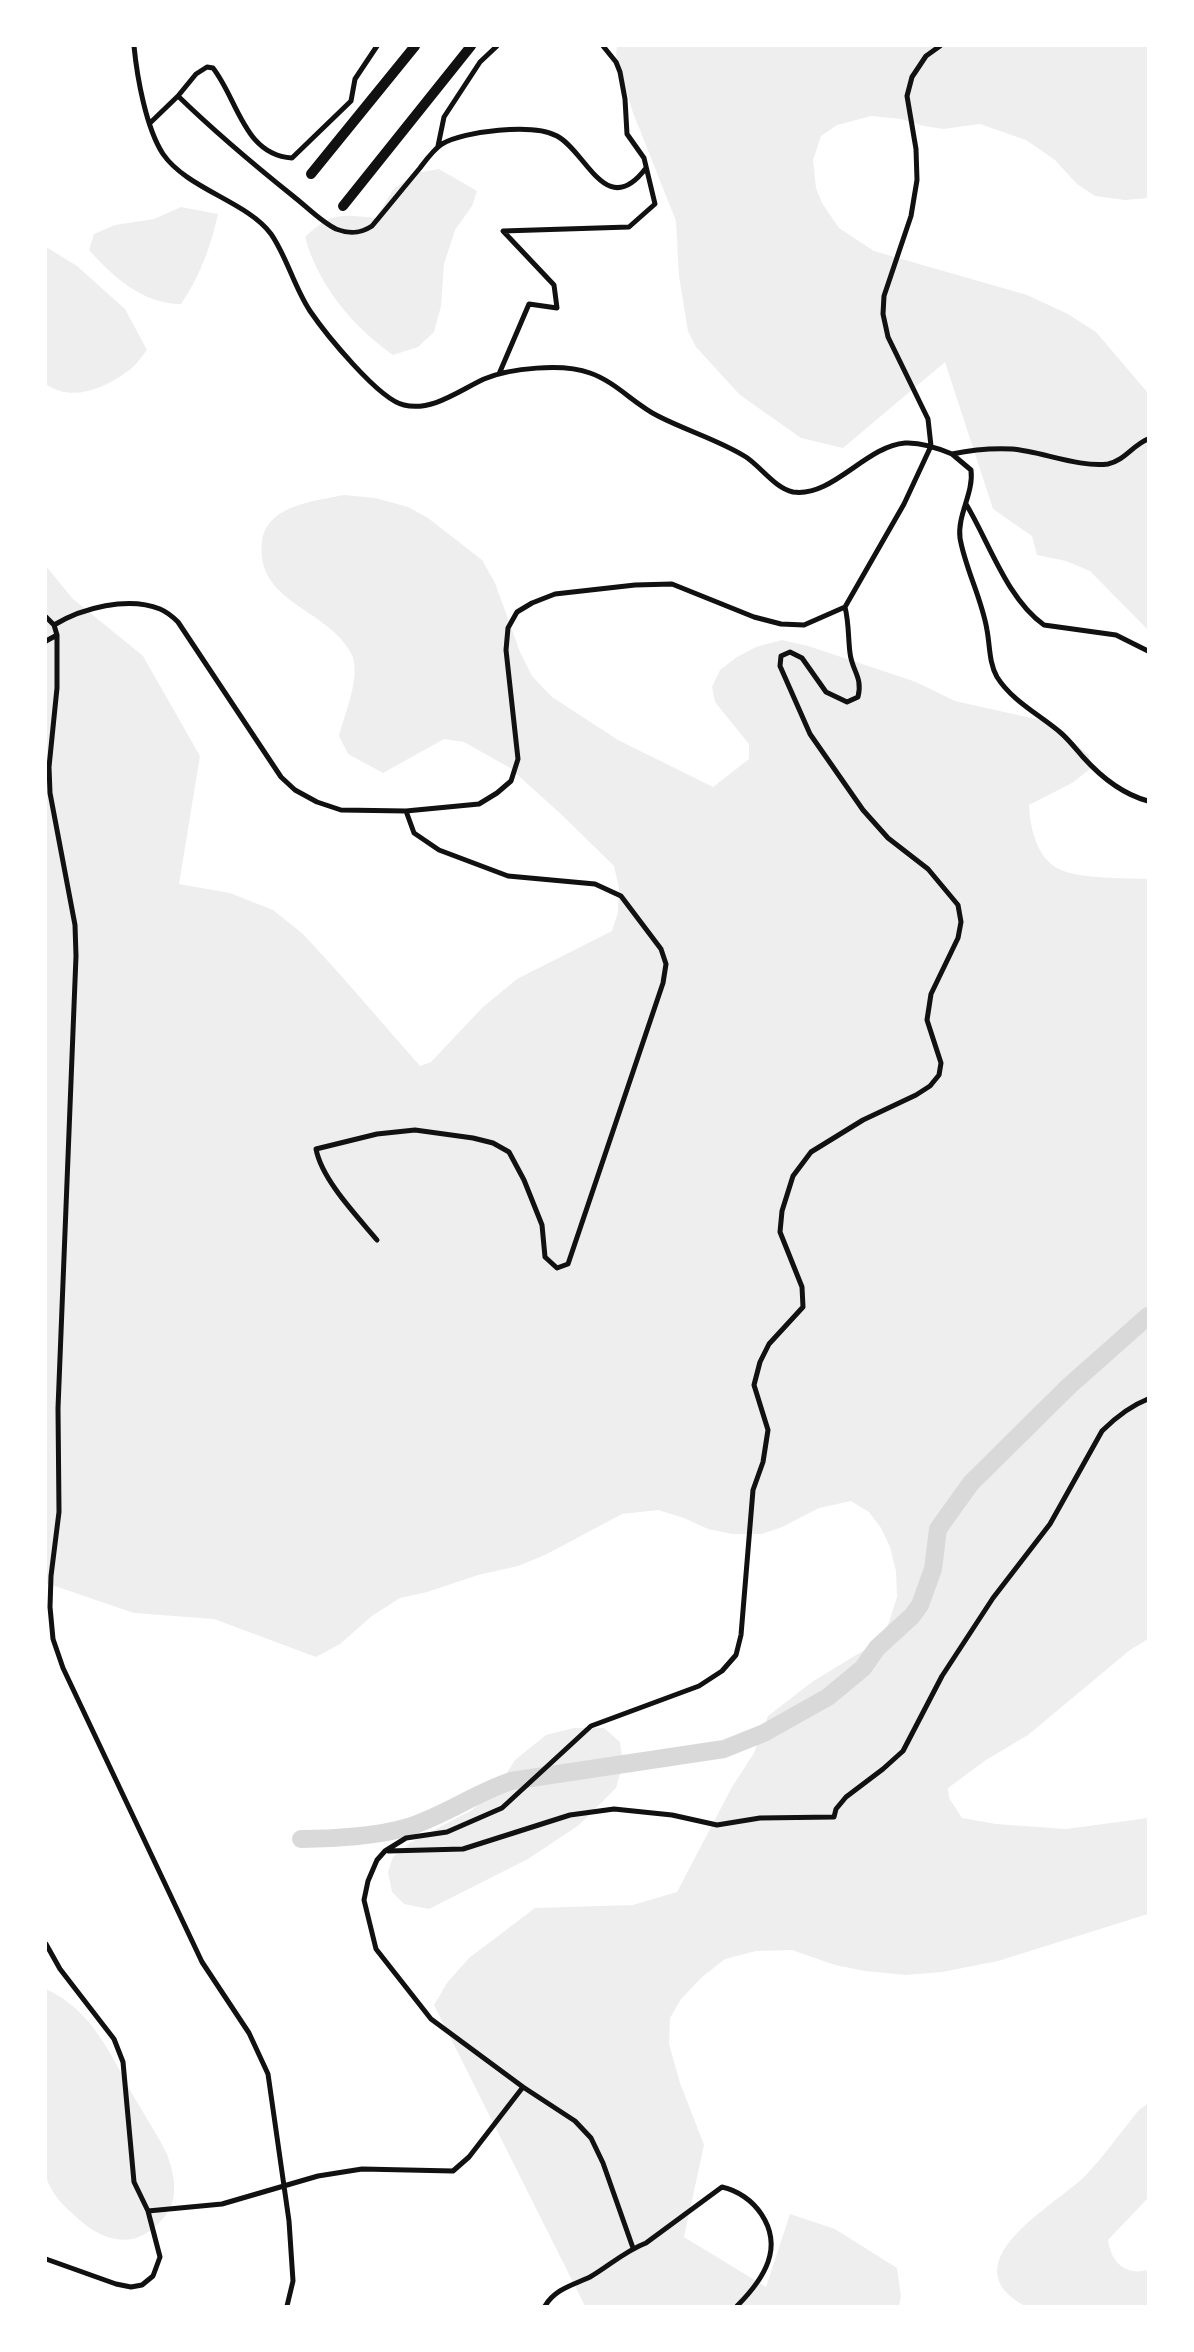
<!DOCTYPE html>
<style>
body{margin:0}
#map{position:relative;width:1194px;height:2352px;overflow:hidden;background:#fff;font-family:Lato,sans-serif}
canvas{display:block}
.frame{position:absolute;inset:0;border:47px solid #fff;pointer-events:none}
</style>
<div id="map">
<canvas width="1194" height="2352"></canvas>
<div class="frame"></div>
</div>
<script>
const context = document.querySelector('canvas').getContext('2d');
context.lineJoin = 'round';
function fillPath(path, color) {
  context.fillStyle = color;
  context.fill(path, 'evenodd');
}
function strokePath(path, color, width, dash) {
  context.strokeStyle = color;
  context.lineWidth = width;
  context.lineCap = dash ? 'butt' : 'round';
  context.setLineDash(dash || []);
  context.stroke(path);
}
fillPath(new Path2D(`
 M 617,46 L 1148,46 L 1148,198 L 1125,200 L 1095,196 L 1077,184 L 1055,160 L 1026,140 L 980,124 L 943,129 L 924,126 L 901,119 L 871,116 L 837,125 L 821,136 L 813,160 L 816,188 L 822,203 L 839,228 L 874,251 L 1027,295 L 1068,314 L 1096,332 L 1148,393 L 1148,630 L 1090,571 L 1066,561 L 1037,555 L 1032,536 L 993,509 L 945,362 L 843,448 L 801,438 L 740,395 L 696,347 L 688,331 L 679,276 L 676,221 L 632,110 L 616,54 Z
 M 439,169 L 477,191 L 472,206 L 455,230 L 444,264 L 441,306 L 434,332 L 418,347 L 393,355 C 353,327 318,285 305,237 C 333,211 341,215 376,218 L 393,190 L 415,173 Z
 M 181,207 L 218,214 C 211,246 200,276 181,304 C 143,304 113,277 89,250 L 94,234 L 115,225 L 154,219 Z
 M 46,247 L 77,266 L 125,309 L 147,350 C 141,357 136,366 128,371 C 105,388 71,403 46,384 Z
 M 344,495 L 375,498 L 408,507 L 428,518 L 482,560 L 495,583 L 520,652 L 532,676 L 552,697 L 618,740 L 713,787 L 749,759 L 749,744 L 715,702 L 712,687 L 720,670 L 737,657 L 756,647 L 782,640 L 808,646 L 916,682 L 955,701 L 1049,722 L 1089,755 L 1090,769 L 1072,783 L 1029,805 C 1030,828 1037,860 1061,870 C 1080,879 1127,878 1148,879 L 1148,1639 L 1130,1650 L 1028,1735 L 986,1760 L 948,1788 L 949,1798 L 962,1818 L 996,1824 L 1066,1829 L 1148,1818 L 1148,1914 L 998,1961 L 942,1972 L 906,1975 L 865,1971 L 835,1965 L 792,1950 L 756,1951 L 725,1959 L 702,1977 L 681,1999 L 670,2018 L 669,2044 L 680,2083 L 704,2145 L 684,2237 L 766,2287 L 790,2214 L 835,2229 L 897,2268 L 901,2296 L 899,2306 L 585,2306 L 434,2005 L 447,1983 L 469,1958 L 535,1908 L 633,1905 L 677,1892 L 732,1787 L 754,1753 L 768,1716 L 812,1682 L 874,1644 L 888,1625 L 897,1597 L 896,1571 L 890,1547 L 881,1528 L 869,1512 L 851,1501 L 819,1508 L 782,1527 L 762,1534 L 732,1534 L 708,1529 L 684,1518 L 658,1510 L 622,1514 L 545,1555 L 518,1566 L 478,1575 L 427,1592 L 400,1598 L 372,1616 L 340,1644 L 316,1657 L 214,1619 L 134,1613 L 46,1583 L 46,566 L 72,598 L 143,656 L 200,756 L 179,884 L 230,893 L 273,910 L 303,934 L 337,971 L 420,1066 L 431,1062 L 483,1007 L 517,979 L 612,931 L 618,912 L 619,888 L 614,866 L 563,816 L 510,768 L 464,742 L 444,739 L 383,773 L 348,754 L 339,736 C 345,713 362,674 351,653 C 327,608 255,603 262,542 C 266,505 315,501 344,495 Z
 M 574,1728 L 604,1728 L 620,1742 L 623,1763 L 616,1788 L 579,1825 L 528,1859 L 429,1909 L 404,1904 L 392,1892 L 388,1872 L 393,1857 L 410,1843 L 472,1810 L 498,1787 L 515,1760 L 546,1735 Z
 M 46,1989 C 92,2010 111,2055 134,2097 C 145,2116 157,2134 167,2154 C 171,2166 175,2178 174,2191 C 174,2204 167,2215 158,2224 C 130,2252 99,2239 74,2215 C 61,2204 51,2192 46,2177 Z
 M 1148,2103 L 1148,2198 L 1108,2240 C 1111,2262 1125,2276 1148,2270 L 1148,2306 L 1025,2306 C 948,2264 1052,2207 1083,2178 C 1103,2158 1120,2133 1138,2111 Z`), '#eee');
strokePath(new Path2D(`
 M 301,1839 C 332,1839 379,1836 408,1827 C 444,1816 475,1793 511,1781 L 724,1749 L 764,1733 L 828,1697 L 863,1668 L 877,1648 L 912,1616 L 920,1605 L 933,1569 L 938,1529 L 971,1483 L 1068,1387 L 1148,1316`), '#d9d9d9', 18);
strokePath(new Path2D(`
 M 134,46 C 137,77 146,128 163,154 C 187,189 248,202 271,234 C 287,257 294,287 310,311 C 325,333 379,400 404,405 C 432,412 460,390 484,379 C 510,368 563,363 590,373 C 616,382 634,404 658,416 C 687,431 719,440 746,457 C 761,467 775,488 793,492 C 832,498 866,446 905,443 C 922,442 938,448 952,454
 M 178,96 L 196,74 L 207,67 L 213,68 C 238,100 244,155 292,158 L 351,101 L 355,79 L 377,46
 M 150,123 L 178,96 C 214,131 253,164 293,196 C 306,206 321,222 336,229 C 349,234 360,234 372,226 C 388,207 404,187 420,168 C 426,160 433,150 442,144 C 464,131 533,123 557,136 C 587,152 606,221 646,168
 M 438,146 L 444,117 L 480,62 L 497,46
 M 499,374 L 529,304 L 557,308 L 554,285 L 503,231 L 629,227 L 655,204 L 644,158 L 627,134 L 625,99 L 620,72 L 616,62 L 603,46
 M 1148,439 C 1133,445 1124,461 1108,464 C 1080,468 1040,451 1012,449 C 993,448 971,450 952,454 L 971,470 C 974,493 957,515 960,538 C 965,568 982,599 987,630 C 990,646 989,663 997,677 C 1012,701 1040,715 1061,733 C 1069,740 1076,749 1083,757 C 1101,777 1122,794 1148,801
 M 966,504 C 989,542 1007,599 1044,625 L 1116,635 L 1148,651
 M 46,617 L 54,625 L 57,635 L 57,688 L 49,767 L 50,793 L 75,925 L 76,956 L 58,1408 L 59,1512 L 51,1576 L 50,1607 L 53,1639 L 63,1668 L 202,1962 L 249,2033 L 268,2074 L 289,2221 L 293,2281 L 287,2306
 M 54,625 C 82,608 128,596 160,609 C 167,612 173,617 178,622 L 281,777 L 295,790 L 317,802 L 341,810 L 406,811 L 479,804 L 497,793 L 511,781 L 518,759 L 506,650 L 508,628 L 517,612 L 532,603 L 555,594 L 635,585 L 672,584 L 754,617 L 781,624 L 804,625 L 845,607 L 904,504 L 931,446 L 928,419 L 888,337 L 883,314 L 884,296 L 911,216 L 917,180 L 916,149 L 907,96 L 912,77 L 926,56 L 940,46
 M 46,641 L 57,635
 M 377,1240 C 357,1216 322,1180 316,1149 L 377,1134 L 415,1130 L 473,1138 L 493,1143 L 509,1152 L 524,1180 L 542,1225 L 545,1257 L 557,1268 L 568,1264 L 663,983 L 666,964 L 661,949 L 621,896 L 595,884 L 508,876 L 439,850 L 414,833 L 406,811
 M 388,1851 L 463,1849 L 570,1815 L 614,1809 L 672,1815 L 717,1825 L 760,1818 L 834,1817 L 836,1809 L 846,1797 L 883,1769 L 903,1751 L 942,1676 L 993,1598 L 1050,1524 L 1102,1431 C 1116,1417 1130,1406 1148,1399
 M 46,1944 L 60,1969 L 114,2039 L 123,2062 L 134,2182 L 148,2211 L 160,2257 L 153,2276 L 142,2285 L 131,2287 L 116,2284 L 46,2259
 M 148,2211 L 222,2204 L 318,2176 L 362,2169 L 453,2171 L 469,2157 L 523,2087
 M 633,2248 L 603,2163 L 591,2138 L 575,2121 L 523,2087 L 431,2019 L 376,1949 L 364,1900 L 368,1881 L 377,1860 L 385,1851 L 406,1838 L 447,1832 L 502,1808 L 591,1726 L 699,1686 L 722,1671 L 736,1655 L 741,1635 L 753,1490 L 763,1462 L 768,1430 L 754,1385 L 760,1362 L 769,1344 L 803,1307 L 802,1287 L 780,1232 L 782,1211 L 793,1176 L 811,1152 L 863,1120 L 916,1095 L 930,1086 L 939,1075 L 941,1063 L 927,1020 L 931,994 L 958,938 L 961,922 L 958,905 L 928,869 L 888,838 L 863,810 L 810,734 L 780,666 L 781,656 L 790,652 L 802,658 L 826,692 L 847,702 L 858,697 C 863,677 852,671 850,653 C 848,637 849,623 845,607
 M 545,2306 C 555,2289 573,2285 590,2277 C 609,2266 625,2251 646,2243 L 722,2187 C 754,2194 780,2228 768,2262 C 762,2279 749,2294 737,2306`), '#111', 5);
strokePath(new Path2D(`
 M 311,174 L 415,46
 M 343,206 L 471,46`), '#111', 10);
</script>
